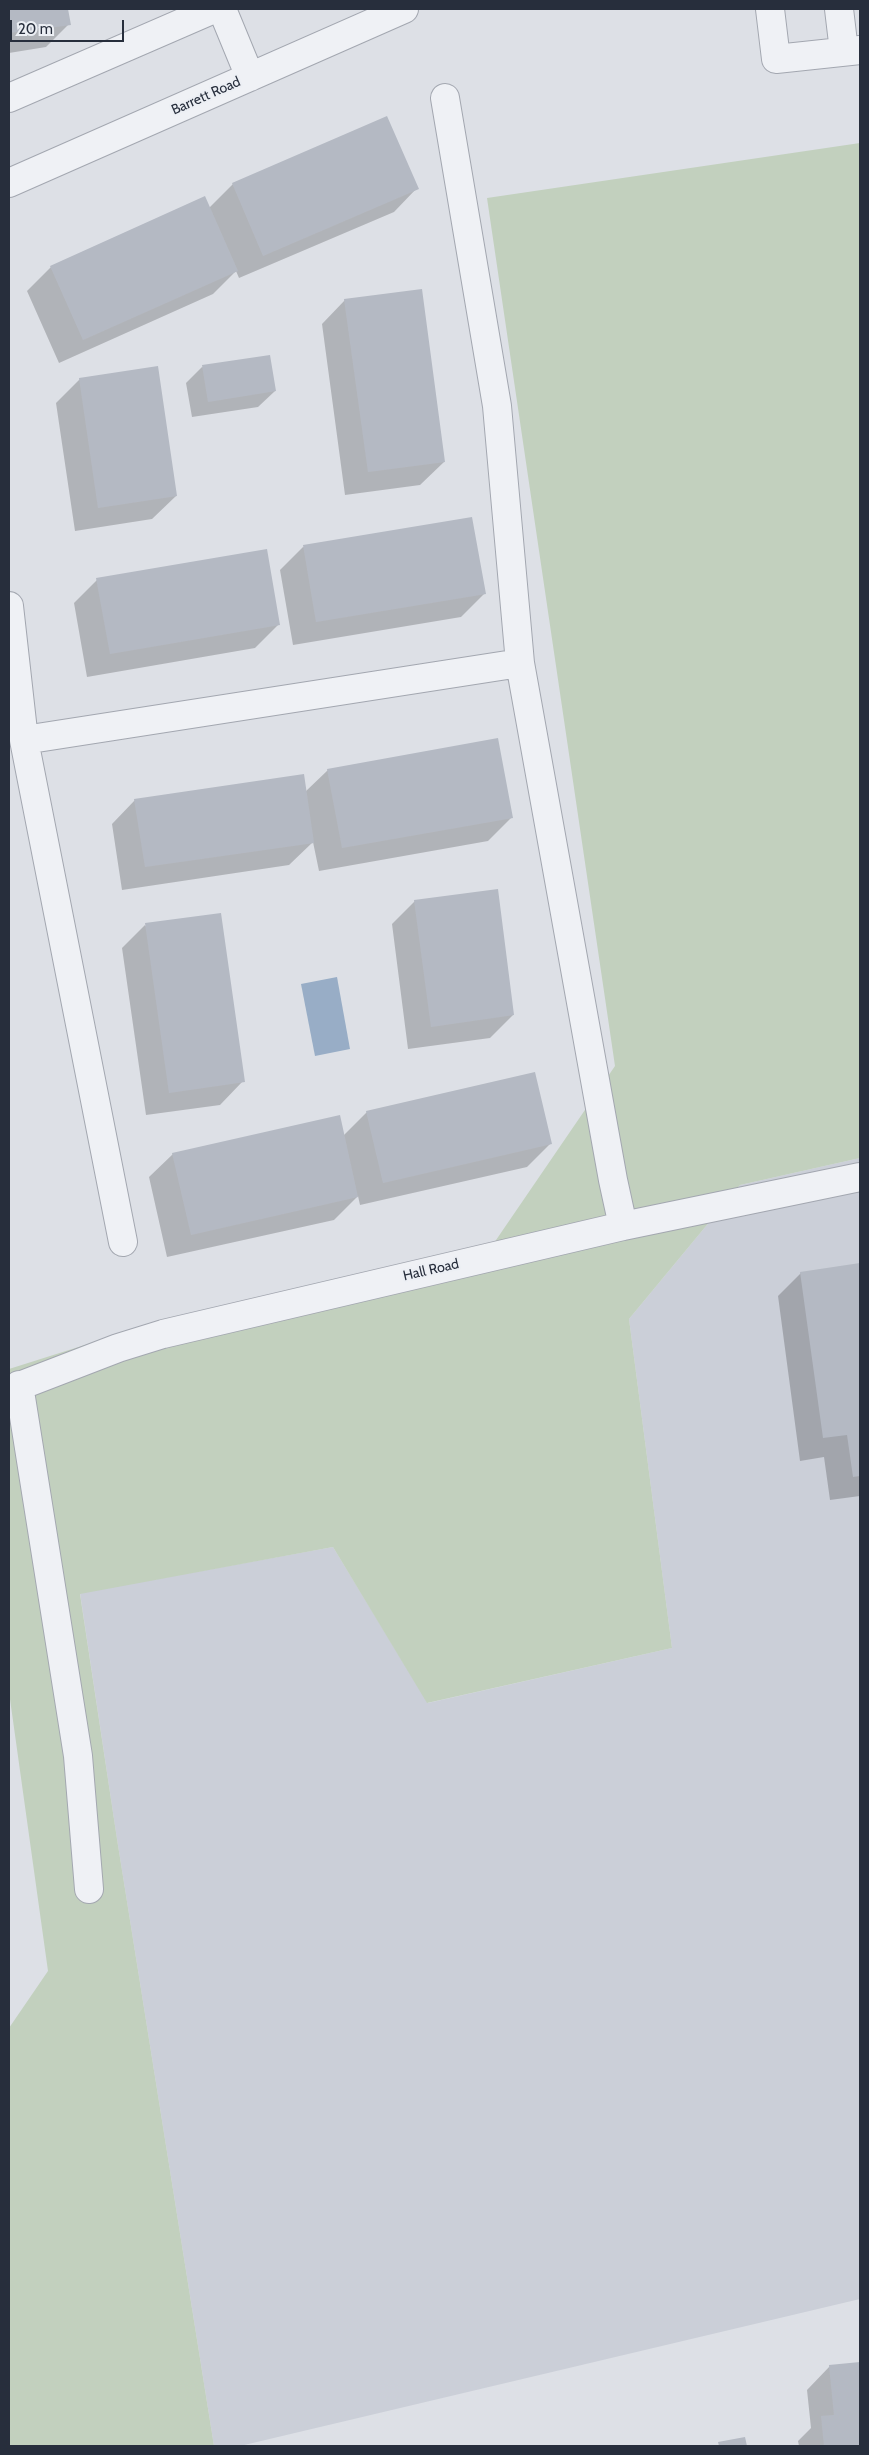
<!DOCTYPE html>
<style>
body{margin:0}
#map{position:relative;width:869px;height:2455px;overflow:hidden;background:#dde0e6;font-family:Cabin,sans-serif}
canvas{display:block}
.frame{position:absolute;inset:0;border:10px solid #272e3c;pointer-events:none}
.scale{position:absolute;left:10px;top:20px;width:114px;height:22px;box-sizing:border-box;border:2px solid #272e3c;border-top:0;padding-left:6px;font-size:15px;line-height:18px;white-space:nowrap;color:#272e3c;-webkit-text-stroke:4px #eceff4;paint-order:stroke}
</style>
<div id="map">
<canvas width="869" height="2455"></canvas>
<div class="frame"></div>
<div class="scale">20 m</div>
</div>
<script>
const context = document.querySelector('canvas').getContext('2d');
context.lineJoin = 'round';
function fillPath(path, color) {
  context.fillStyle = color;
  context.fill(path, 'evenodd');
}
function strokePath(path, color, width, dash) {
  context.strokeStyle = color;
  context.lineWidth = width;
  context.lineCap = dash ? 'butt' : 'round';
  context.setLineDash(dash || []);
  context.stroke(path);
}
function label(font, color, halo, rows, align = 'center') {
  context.font = font + ' Cabin,sans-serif';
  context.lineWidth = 4;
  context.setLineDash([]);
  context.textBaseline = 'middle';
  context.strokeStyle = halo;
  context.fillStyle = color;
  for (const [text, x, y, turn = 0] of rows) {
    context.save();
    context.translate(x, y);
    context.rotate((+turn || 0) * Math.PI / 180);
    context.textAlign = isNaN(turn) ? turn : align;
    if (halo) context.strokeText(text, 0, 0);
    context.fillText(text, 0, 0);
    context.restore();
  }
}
fillPath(new Path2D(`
 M 860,1158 L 860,2299 L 240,2446 L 214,2446 L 117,1839 L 80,1593 L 333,1547 L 428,1703 L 672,1648 L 629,1319 L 740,1185 Z`), '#cbcfd8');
fillPath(new Path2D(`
 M 860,143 L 860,1158 L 740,1185 L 629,1319 L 672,1648 L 427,1703 L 333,1547 L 80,1594 L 117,1839 L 214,2446 L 9,2446 L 9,2028 L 48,1971 L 9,1692 L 9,1369 L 88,1344 L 494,1243 L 615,1066 L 487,198 Z`), '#c2d0be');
fillPath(new Path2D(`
 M 337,977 L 350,1049 L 315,1056 L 301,984 Z`), '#98adc6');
fillPath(new Path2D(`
 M 9,9 L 67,9 L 69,24 L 46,47 L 9,53 Z
 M 233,184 L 417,188 L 394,212 L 239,278 L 236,271 L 213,294 L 59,363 L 27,291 L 51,267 L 209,208 Z
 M 345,300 L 444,462 L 420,485 L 345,495 L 322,324 Z
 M 202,367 L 275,391 L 258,407 L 192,417 L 186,383 Z
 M 80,379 L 176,496 L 152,519 L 75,531 L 56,403 Z
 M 303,547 L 484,594 L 461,617 L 293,645 L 280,570 Z
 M 97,580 L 278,625 L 255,648 L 87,677 L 74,603 Z
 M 328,770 L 511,818 L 488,841 L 319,871 L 313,842 L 289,865 L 122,890 L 112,824 L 135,800 L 305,792 Z
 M 415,901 L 513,1015 L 490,1038 L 408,1049 L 392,924 Z
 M 145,925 L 243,1081 L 220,1105 L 146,1115 L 122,948 Z
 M 367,1112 L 550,1144 L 527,1167 L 360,1205 L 358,1196 L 334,1220 L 167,1257 L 149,1177 L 173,1154 L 343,1136 Z
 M 860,1264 L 860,1496 L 830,1500 L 824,1457 L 800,1461 L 778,1296 L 801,1273 Z
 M 860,2363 L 860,2446 L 799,2446 L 798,2441 L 811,2428 L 807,2390 L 830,2366 Z`), '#0003');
fillPath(new Path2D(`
 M 9,9 L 68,9 L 71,25 L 9,33 Z
 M 387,116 L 419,189 L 263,256 L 232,183 Z
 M 205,196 L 238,271 L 83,340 L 50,266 Z
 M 422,289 L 445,462 L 368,472 L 344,299 Z
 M 270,355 L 276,391 L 208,402 L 202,365 Z
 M 158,366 L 177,496 L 98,508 L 79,378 Z
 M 472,517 L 486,594 L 316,622 L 303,545 Z
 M 267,549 L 280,625 L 110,654 L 96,578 Z
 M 498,738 L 513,818 L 342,848 L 327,769 Z
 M 304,774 L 314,843 L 145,867 L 134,799 Z
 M 498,889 L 514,1015 L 431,1027 L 414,900 Z
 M 221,913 L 245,1082 L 169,1093 L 145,923 Z
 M 535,1072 L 552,1144 L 383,1183 L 366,1111 Z
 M 340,1115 L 358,1197 L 191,1235 L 172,1153 Z
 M 860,1263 L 860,1476 L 853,1477 L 847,1435 L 823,1438 L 800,1272 Z
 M 860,2362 L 860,2446 L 824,2446 L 821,2416 L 834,2415 L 829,2365 Z
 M 745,2437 L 747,2446 L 719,2446 L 718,2442 Z`), '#b4b9c3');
const minor = new Path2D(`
 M 222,9 L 250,77
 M 770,9 L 776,59 L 860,50
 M 839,9 L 844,51
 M 9,98 L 214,9
 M 445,98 L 497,406 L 520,663 L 613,1180 L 623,1226
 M 9,183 L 404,9
 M 9,606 L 24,740
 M 123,1242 L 24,740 L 520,663
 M 19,1385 L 78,1756 L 89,1889
 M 9,1390 L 118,1348 L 163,1334 L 623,1226 L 860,1177`);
strokePath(minor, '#a3a7b0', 30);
strokePath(minor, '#eff1f5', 28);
label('14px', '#272e3c', '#eceff4', [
 ["Barrett Road",206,96,-24],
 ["Hall Road",431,1270,-13]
]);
</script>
